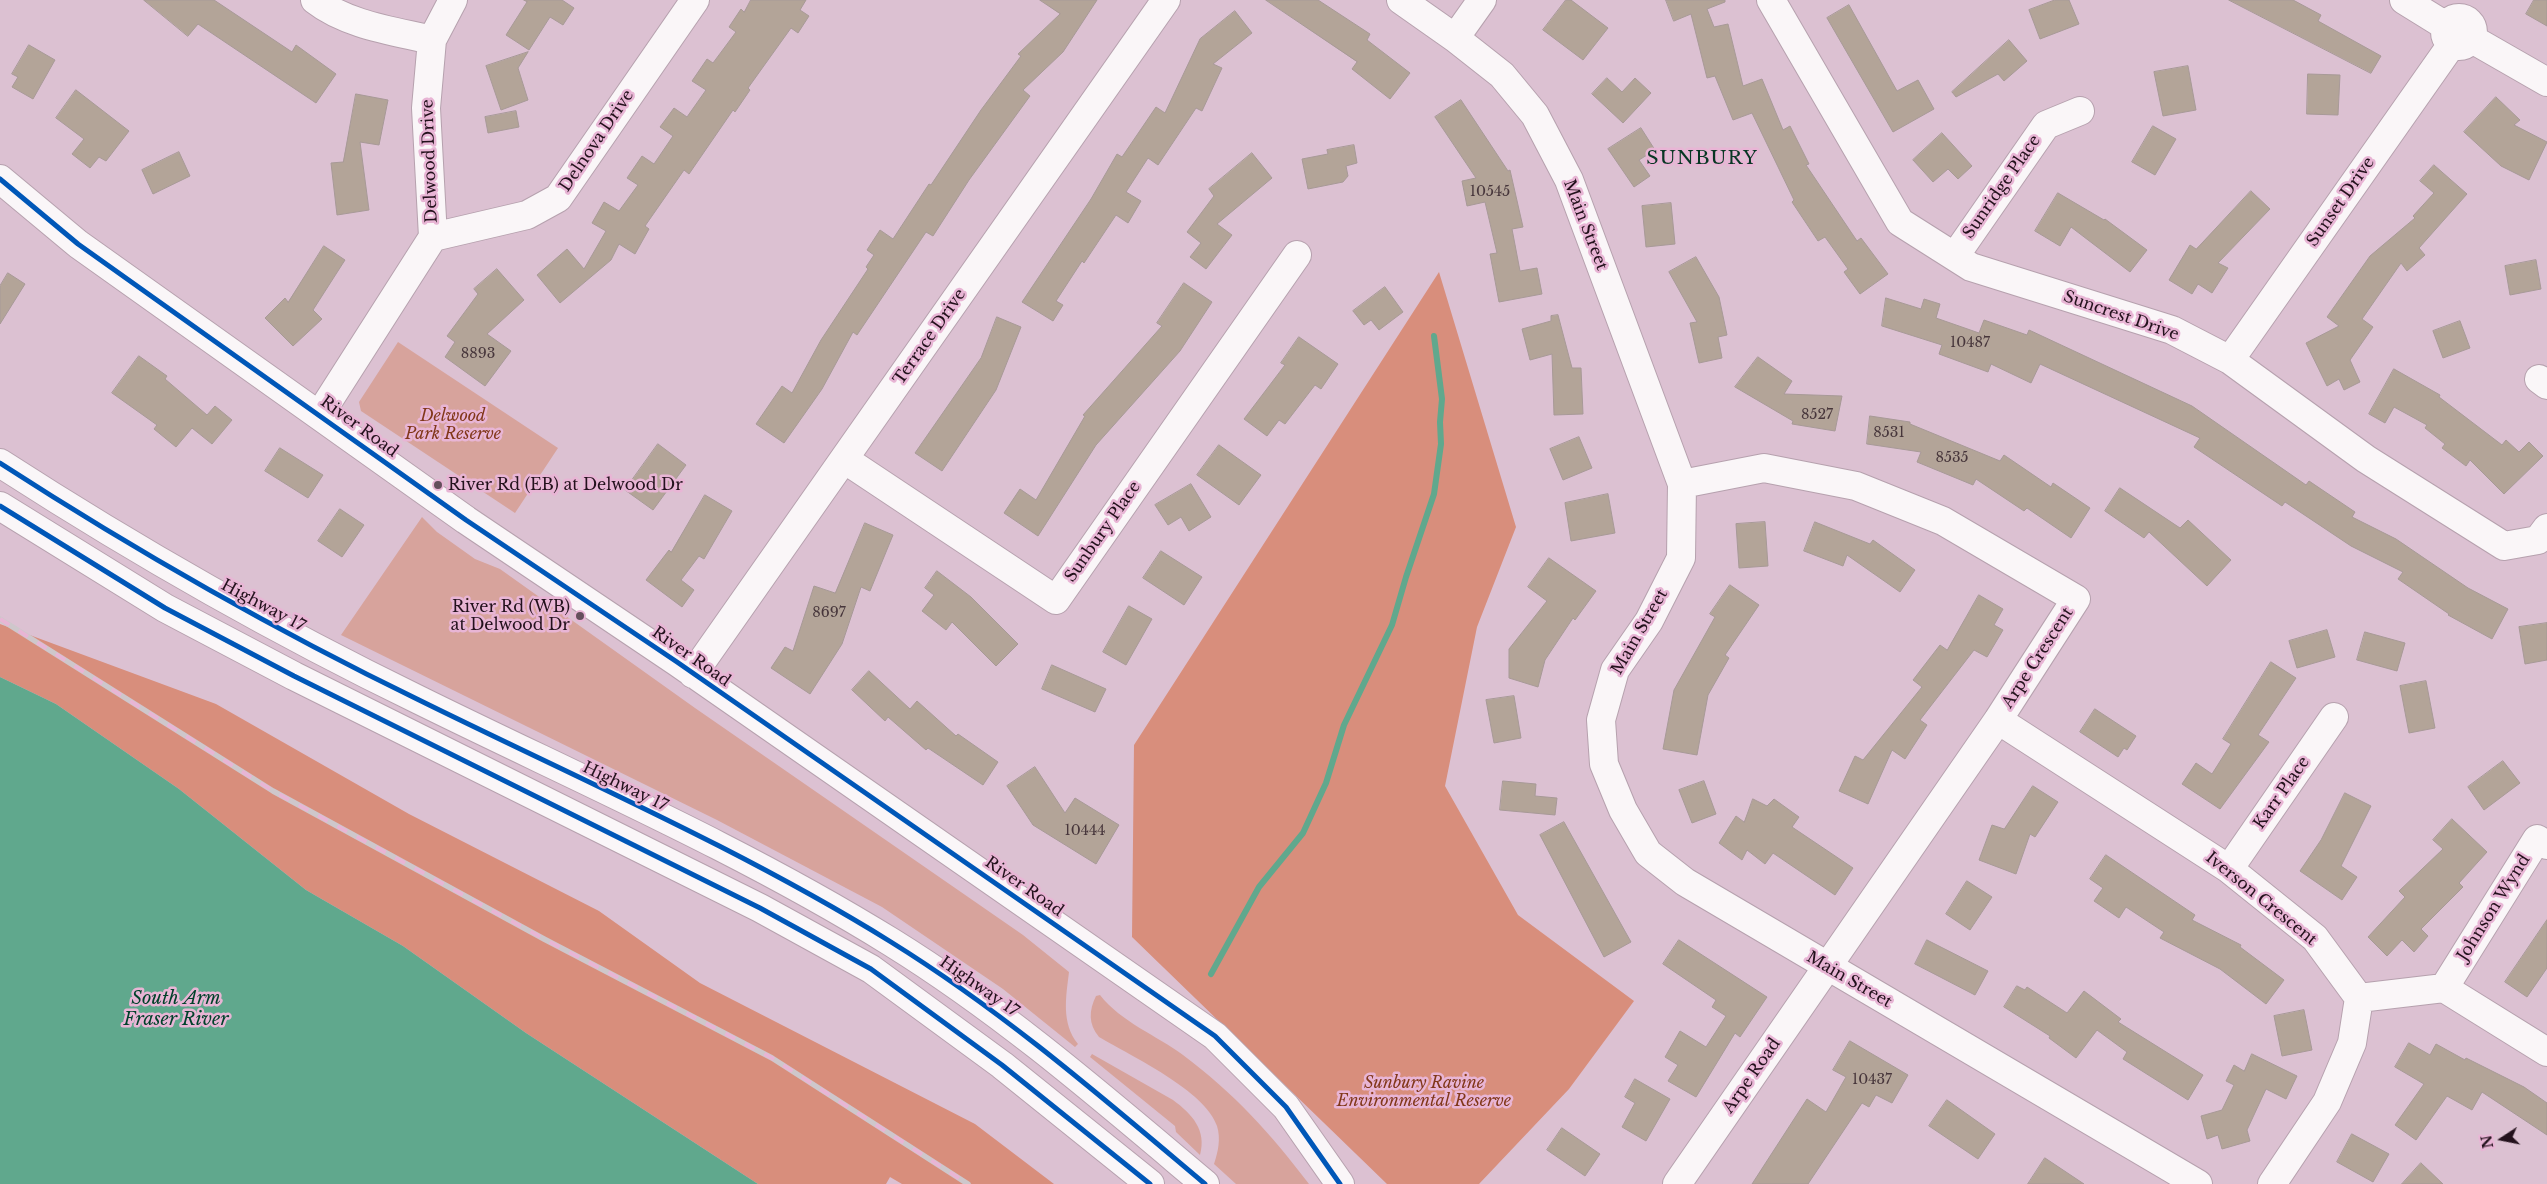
<!DOCTYPE html>
<style>
body{margin:0}
#map{position:relative;width:2547px;height:1184px;overflow:hidden;background:#dcc1d2;font-family:"Libre Baskerville",serif}
canvas{display:block}
.north{position:absolute;left:2477px;top:1114px;width:50px;height:50px;-webkit-text-stroke:4px #e8b5d5;paint-order:stroke;rotate:259deg;font-size:14px;font-weight:700;line-height:20px;text-align:center;color:#23111c}
.north::after{content:'';display:block;margin:auto;width:18px;height:22px;background:#23111c;clip-path:polygon(50% 0,100% 100%,50% 72%,0 100%)}
</style>
<div id="map">
<canvas width="2547" height="1184"></canvas>
<div class="north">N</div>
</div>
<script>
const context = document.querySelector('canvas').getContext('2d');
context.lineJoin = 'round';
function fillPath(path, color) {
  context.fillStyle = color;
  context.fill(path, 'evenodd');
}
function strokePath(path, color, width, dash) {
  context.strokeStyle = color;
  context.lineWidth = width;
  context.lineCap = dash ? 'butt' : 'round';
  context.setLineDash(dash || []);
  context.stroke(path);
}
function label(font, color, halo, rows, align = 'center') {
  context.font = font + ' "Libre Baskerville",serif';
  context.lineWidth = 5;
  context.setLineDash([]);
  context.textBaseline = 'middle';
  context.strokeStyle = halo;
  context.fillStyle = color;
  for (const [text, x, y, turn = 0] of rows) {
    context.save();
    context.translate(x, y);
    context.rotate((+turn || 0) * Math.PI / 180);
    context.textAlign = isNaN(turn) ? turn : align;
    if (halo) context.strokeText(text, 0, 0);
    context.fillText(text, 0, 0);
    context.restore();
  }
}
fillPath(new Path2D(`
 M 398,342 L 558,448 L 515,513 L 361,411 L 359,402 Z
 M 422,517 L 437,532 L 475,559 L 500,569 L 695,708 L 1023,935 L 1069,972 C 1066,997 1061,1023 1078,1044 L 1075,1047 L 1003,989 L 882,907 L 717,820 L 341,635 Z
 M 1100,995 C 1121,1022 1156,1035 1183,1055 C 1234,1093 1271,1134 1309,1184 L 1236,1184 L 1214,1164 C 1218,1152 1221,1139 1217,1126 C 1206,1091 1131,1056 1099,1037 C 1088,1024 1089,1010 1096,996 Z
 M 1092,1054 L 1173,1100 C 1192,1114 1207,1130 1200,1155 L 1176,1132 L 1175,1126 L 1090,1057 Z`), '#d7a39c');
fillPath(new Path2D(`
 M 1439,272 L 1516,527 L 1477,627 L 1445,786 L 1518,915 L 1634,1001 L 1569,1089 L 1479,1184 L 1387,1184 L 1132,937 L 1134,745 Z
 M 0,624 L 216,704 L 409,814 L 599,911 L 700,983 L 975,1124 L 1054,1184 L 902,1184 L 890,1177 L 886,1184 L 758,1184 L 526,1033 L 403,946 L 306,890 L 179,789 L 56,704 L 0,677 Z`), '#d88e7c');
fillPath(new Path2D(`
 M 0,677 L 56,704 L 179,789 L 306,890 L 403,946 L 526,1033 L 758,1184 L 0,1184 Z`), '#60a88d');
strokePath(new Path2D(`
 M 1211,974 L 1259,887 L 1303,833 L 1326,783 L 1344,725 L 1392,625 L 1406,577 L 1434,494 L 1441,444 L 1440,422 L 1442,399 L 1434,336`), '#60a88d', 6);
const building = new Path2D(`
 M 144,0 L 214,0 L 292,52 L 296,45 L 336,74 L 316,103 L 198,24 L 188,36 Z
 M 524,0 L 562,0 L 574,8 L 563,25 L 550,17 L 529,50 L 506,35 L 527,2 Z
 M 751,0 L 806,0 L 800,10 L 809,16 L 798,33 L 791,28 L 748,88 L 750,90 L 735,112 L 733,110 L 689,174 L 684,170 L 645,226 L 649,229 L 635,254 L 619,244 L 611,260 L 560,303 L 537,275 L 567,249 L 584,269 L 606,231 L 592,223 L 604,202 L 619,211 L 638,185 L 627,178 L 642,156 L 654,164 L 673,136 L 660,127 L 674,108 L 687,117 L 706,90 L 692,81 L 707,59 L 713,63 L 736,32 L 729,27 L 741,9 L 744,12 Z
 M 1040,0 L 1097,0 L 1063,52 L 1023,90 L 1030,96 L 969,180 L 933,236 L 926,232 L 857,335 L 853,332 L 822,389 L 784,443 L 756,424 L 782,386 L 792,393 L 821,340 L 868,269 L 866,267 L 874,255 L 867,250 L 880,230 L 893,239 L 929,184 L 931,185 L 981,110 L 1021,56 L 1018,54 L 1060,14 Z
 M 1266,0 L 1318,0 L 1370,34 L 1367,40 L 1410,73 L 1390,99 L 1352,69 L 1357,62 Z
 M 1566,0 L 1571,0 L 1608,28 L 1583,60 L 1543,30 Z
 M 1666,0 L 1725,0 L 1725,2 L 1707,9 L 1714,27 L 1728,24 L 1743,86 L 1762,79 L 1783,130 L 1790,126 L 1809,164 L 1806,165 L 1857,241 L 1861,238 L 1888,274 L 1860,294 L 1844,272 L 1848,269 L 1825,237 L 1818,241 L 1792,202 L 1794,200 L 1752,113 L 1733,120 L 1715,76 L 1707,78 L 1691,14 L 1674,21 Z
 M 2055,0 L 2069,0 L 2079,24 L 2040,39 L 2029,10 Z
 M 2229,0 L 2293,0 L 2321,15 L 2318,21 L 2381,56 L 2371,73 Z
 M 2534,0 L 2547,0 L 2547,26 L 2526,14 Z
 M 1849,5 L 1897,91 L 1918,80 L 1934,109 L 1893,132 L 1827,18 Z
 M 1235,11 L 1252,33 L 1213,64 L 1222,68 L 1202,111 L 1196,108 L 1158,165 L 1148,158 L 1126,192 L 1141,201 L 1128,223 L 1116,215 L 1084,263 L 1082,261 L 1056,301 L 1063,305 L 1053,321 L 1022,302 L 1091,199 L 1117,154 L 1122,157 L 1156,107 L 1165,113 L 1200,39 Z
 M 2009,40 L 2027,61 L 2004,81 L 1998,74 L 1956,97 L 1952,92 Z
 M 29,45 L 55,60 L 33,99 L 12,87 L 18,77 L 12,74 Z
 M 528,52 L 518,68 L 528,100 L 501,110 L 486,66 Z
 M 2188,66 L 2196,110 L 2163,116 L 2154,72 Z
 M 2308,74 L 2340,75 L 2338,115 L 2307,114 Z
 M 1607,78 L 1622,92 L 1635,78 L 1651,93 L 1623,123 L 1592,94 Z
 M 76,90 L 129,131 L 106,161 L 99,157 L 90,168 L 72,154 L 84,139 L 56,118 Z
 M 356,94 L 388,100 L 379,145 L 360,142 L 369,210 L 337,215 L 331,163 L 343,162 Z
 M 2496,97 L 2520,120 L 2514,125 L 2547,142 L 2529,180 L 2501,166 L 2464,132 Z
 M 1461,100 L 1508,171 L 1510,170 L 1523,227 L 1512,229 L 1520,271 L 1537,268 L 1542,294 L 1499,302 L 1490,254 L 1497,253 L 1485,202 L 1467,206 L 1462,181 L 1476,178 L 1435,117 Z
 M 516,111 L 519,127 L 488,133 L 485,117 Z
 M 2153,126 L 2176,139 L 2155,175 L 2132,162 Z
 M 1641,128 L 1655,150 L 1639,160 L 1650,176 L 1634,187 L 1608,149 Z
 M 1942,133 L 1972,166 L 1958,179 L 1948,169 L 1933,182 L 1913,160 Z
 M 1354,145 L 1357,163 L 1346,166 L 1348,176 L 1343,182 L 1308,189 L 1302,159 L 1328,154 L 1327,150 Z
 M 179,152 L 190,176 L 153,194 L 142,170 Z
 M 1252,153 L 1272,178 L 1217,224 L 1232,235 L 1206,269 L 1190,257 L 1201,243 L 1187,232 L 1214,196 L 1209,189 Z
 M 2434,165 L 2467,194 L 2419,248 L 2425,255 L 2407,271 L 2401,263 L 2362,319 L 2373,327 L 2350,360 L 2360,382 L 2344,390 L 2339,379 L 2327,386 L 2306,343 L 2339,326 L 2327,317 L 2370,256 L 2415,218 L 2413,216 L 2434,193 L 2420,181 Z
 M 2251,191 L 2270,209 L 2218,263 L 2228,268 L 2212,293 L 2198,284 L 2192,294 L 2169,280 L 2190,245 L 2196,249 Z
 M 2058,193 L 2104,220 L 2105,219 L 2147,250 L 2130,272 L 2071,227 L 2060,246 L 2035,231 Z
 M 1671,203 L 1675,244 L 1646,247 L 1642,206 Z
 M 324,246 L 345,260 L 313,310 L 322,319 L 293,346 L 265,318 L 285,298 L 288,302 Z
 M 1696,257 L 1719,297 L 1727,335 L 1718,337 L 1722,358 L 1699,363 L 1690,323 L 1697,322 L 1669,272 Z
 M 2536,260 L 2541,289 L 2510,295 L 2505,266 Z
 M 497,269 L 524,300 L 487,334 L 511,351 L 485,386 L 445,357 L 455,342 L 447,336 L 478,294 L 474,289 Z
 M 8,273 L 25,284 L 0,324 L 0,286 Z
 M 1184,283 L 1212,302 L 1180,351 L 1096,445 L 1038,536 L 1004,513 L 1020,489 L 1036,500 L 1085,416 L 1083,415 L 1162,326 L 1157,323 Z
 M 1385,287 L 1403,312 L 1379,330 L 1371,320 L 1364,325 L 1353,311 Z
 M 1886,298 L 1921,309 L 1924,299 L 1940,304 L 1936,318 L 1979,333 L 1984,320 L 2027,335 L 2029,330 L 2192,406 L 2306,485 L 2309,481 L 2355,512 L 2352,517 L 2396,539 L 2468,588 L 2508,609 L 2492,639 L 2448,615 L 2449,614 L 2398,579 L 2403,572 L 2351,546 L 2285,502 L 2282,506 L 2194,447 L 2200,438 L 2040,364 L 2031,383 L 1991,364 L 1988,372 L 1939,354 L 1942,345 L 1882,326 Z
 M 1558,315 L 1572,368 L 1581,368 L 1583,414 L 1554,415 L 1552,354 L 1530,360 L 1522,329 L 1551,321 L 1551,316 Z
 M 997,317 L 1021,327 L 996,390 L 942,471 L 915,453 L 981,358 Z
 M 2460,321 L 2470,348 L 2443,358 L 2433,331 Z
 M 1299,337 L 1338,364 L 1321,389 L 1315,385 L 1285,424 L 1279,420 L 1267,436 L 1244,419 L 1285,365 L 1281,363 Z
 M 139,356 L 167,376 L 165,379 L 207,415 L 215,406 L 232,420 L 212,444 L 192,428 L 176,447 L 154,429 L 157,425 L 112,393 Z
 M 1758,357 L 1792,381 L 1784,394 L 1842,396 L 1835,431 L 1792,424 L 1793,421 L 1735,387 Z
 M 2394,369 L 2440,395 L 2439,397 L 2502,445 L 2506,440 L 2519,452 L 2529,442 L 2543,456 L 2504,494 L 2470,460 L 2466,466 L 2442,448 L 2445,444 L 2425,428 L 2427,425 L 2394,407 L 2385,423 L 2369,414 Z
 M 1870,416 L 1910,422 L 1910,424 L 2000,461 L 2004,455 L 2051,487 L 2053,483 L 2090,508 L 2071,538 L 2027,508 L 2024,511 L 1976,479 L 1973,485 L 1917,462 L 1921,452 L 1867,444 Z
 M 1579,437 L 1592,468 L 1563,480 L 1550,449 Z
 M 658,444 L 686,465 L 653,510 L 625,490 Z
 M 1219,445 L 1261,475 L 1239,505 L 1197,475 Z
 M 280,448 L 323,475 L 308,498 L 265,471 Z
 M 1191,484 L 1211,517 L 1189,531 L 1181,517 L 1168,525 L 1155,505 Z
 M 2120,488 L 2180,528 L 2188,520 L 2231,560 L 2207,586 L 2149,532 L 2144,538 L 2105,511 Z
 M 1608,494 L 1615,533 L 1571,541 L 1565,503 Z
 M 705,495 L 732,511 L 704,559 L 699,556 L 681,580 L 694,590 L 682,607 L 646,580 L 669,550 L 671,552 Z
 M 340,509 L 364,525 L 342,557 L 318,541 Z
 M 1765,522 L 1768,566 L 1739,568 L 1736,524 Z
 M 1815,522 L 1870,544 L 1873,540 L 1915,570 L 1900,592 L 1847,555 L 1843,566 L 1804,551 Z
 M 865,523 L 893,535 L 870,591 L 861,587 L 842,644 L 810,694 L 771,668 L 785,647 L 793,651 L 814,586 L 835,593 Z
 M 1161,551 L 1202,577 L 1184,605 L 1143,578 Z
 M 1549,558 L 1596,591 L 1575,620 L 1573,618 L 1545,660 L 1538,687 L 1509,678 L 1509,649 L 1547,601 L 1528,587 Z
 M 937,571 L 971,597 L 1018,644 L 996,666 L 952,622 L 946,630 L 922,611 L 934,595 L 925,588 Z
 M 1730,585 L 1759,605 L 1725,655 L 1729,658 L 1708,695 L 1697,755 L 1663,749 L 1674,690 L 1715,617 L 1710,614 Z
 M 1979,595 L 2003,609 L 1994,625 L 2003,630 L 1987,657 L 1974,650 L 1920,720 L 1927,725 L 1905,759 L 1892,750 L 1868,804 L 1839,791 L 1855,756 L 1863,760 L 1922,687 L 1913,680 L 1940,645 L 1947,650 Z
 M 1129,606 L 1152,619 L 1126,665 L 1103,652 Z
 M 2547,623 L 2547,660 L 2525,664 L 2519,627 Z
 M 2327,630 L 2335,657 L 2297,668 L 2289,641 Z
 M 2365,632 L 2405,643 L 2397,671 L 2357,660 Z
 M 2271,662 L 2296,678 L 2258,735 L 2269,742 L 2220,809 L 2182,784 L 2196,763 L 2212,774 L 2231,744 L 2223,739 Z
 M 1052,665 L 1106,689 L 1095,712 L 1042,689 Z
 M 869,671 L 910,709 L 917,701 L 956,736 L 958,734 L 998,762 L 983,785 L 928,748 L 926,750 L 888,717 L 885,721 L 852,690 Z
 M 2426,681 L 2435,728 L 2409,733 L 2400,686 Z
 M 1514,696 L 1521,738 L 1494,743 L 1486,700 Z
 M 2095,709 L 2136,736 L 2127,750 L 2124,748 L 2118,757 L 2080,732 Z
 M 2503,761 L 2520,783 L 2484,810 L 2468,787 Z
 M 1035,767 L 1065,813 L 1075,798 L 1119,825 L 1096,864 L 1033,825 L 1007,786 Z
 M 1503,781 L 1536,784 L 1535,796 L 1557,798 L 1555,815 L 1500,810 Z
 M 1704,781 L 1716,814 L 1692,823 L 1679,790 Z
 M 2033,786 L 2058,802 L 2035,837 L 2030,834 L 2016,874 L 1979,860 L 1992,825 L 2004,829 Z
 M 2345,793 L 2371,806 L 2341,866 L 2357,877 L 2342,900 L 2300,871 L 2321,840 Z
 M 1753,799 L 1767,806 L 1774,799 L 1799,817 L 1792,827 L 1853,868 L 1835,895 L 1773,853 L 1765,864 L 1747,850 L 1742,860 L 1719,843 L 1736,816 L 1744,822 Z
 M 2452,819 L 2487,852 L 2459,883 L 2463,887 L 2421,929 L 2428,936 L 2414,952 L 2402,940 L 2387,956 L 2368,937 L 2405,897 L 2399,891 L 2443,849 L 2433,840 Z
 M 1564,822 L 1631,942 L 1604,957 L 1540,835 Z
 M 2106,855 L 2195,915 L 2192,920 L 2241,945 L 2240,947 L 2284,980 L 2266,1004 L 2220,969 L 2160,938 L 2164,932 L 2126,907 L 2119,918 L 2094,901 L 2103,888 L 2090,879 Z
 M 1967,881 L 1992,897 L 1970,930 L 1946,914 Z
 M 2547,920 L 2547,968 L 2527,997 L 2505,982 Z
 M 1679,940 L 1767,997 L 1740,1037 L 1735,1033 L 1696,1097 L 1668,1081 L 1678,1065 L 1665,1057 L 1680,1031 L 1706,1047 L 1726,1016 L 1712,1007 L 1716,1000 L 1663,964 Z
 M 1927,940 L 1988,971 L 1975,995 L 1915,964 Z
 M 2017,986 L 2025,990 L 2027,987 L 2067,1013 L 2084,991 L 2121,1019 L 2118,1022 L 2203,1075 L 2188,1100 L 2123,1059 L 2127,1052 L 2097,1030 L 2076,1058 L 2049,1038 L 2050,1036 L 2004,1007 Z
 M 2304,1010 L 2312,1050 L 2282,1056 L 2274,1016 Z
 M 1850,1041 L 1908,1075 L 1892,1103 L 1876,1095 L 1869,1107 L 1862,1103 L 1808,1184 L 1752,1184 L 1807,1099 L 1826,1112 L 1846,1077 L 1833,1070 Z
 M 2409,1043 L 2430,1055 L 2436,1044 L 2465,1060 L 2466,1058 L 2524,1087 L 2547,1103 L 2547,1135 L 2482,1092 L 2472,1110 L 2447,1096 L 2416,1140 L 2395,1125 L 2424,1084 L 2395,1067 Z
 M 2252,1054 L 2297,1076 L 2286,1099 L 2266,1089 L 2247,1130 L 2250,1141 L 2222,1149 L 2218,1135 L 2207,1139 L 2201,1116 L 2222,1110 L 2234,1085 L 2226,1081 L 2234,1065 L 2244,1071 Z
 M 1635,1079 L 1670,1099 L 1646,1141 L 1622,1127 L 1635,1103 L 1625,1097 Z
 M 1947,1100 L 1995,1134 L 1978,1159 L 1929,1126 Z
 M 1562,1128 L 1600,1154 L 1585,1176 L 1547,1150 Z
 M 2352,1134 L 2389,1154 L 2373,1182 L 2337,1162 Z
 M 2045,1158 L 2084,1184 L 2028,1184 Z
 M 2421,1163 L 2443,1184 L 2402,1184 Z`);
fillPath(building, '#b3a498');
strokePath(building, '#a79997', 1);
const minor = new Path2D(`
 M 315,0 C 347,25 394,31 432,40
 M 1401,0 L 1455,38 L 1502,75 L 1535,115 L 1569,180 L 1682,484 L 1681,558 L 1649,621 L 1615,670 L 1601,720 L 1604,764 L 1623,810 L 1648,853 L 1685,882 L 2198,1184
 M 1771,0 L 1900,222 L 1971,267 L 2172,330 L 2230,360 L 2366,459 L 2504,546 L 2538,540 L 2547,528
 M 2404,0 L 2446,26
 M2445 32a14 14 0 1 1 28 0a14 14 0 1 1-28 0Z
 M 1455,38 L 1482,0
 M 2472,39 L 2547,82
 M 0,179 L 78,244 L 466,520 L 677,662 L 1215,1036 L 1286,1107 L 1340,1184
 M 433,237 L 527,215 L 558,198 L 695,0
 M 1955,256 L 2046,125 L 2080,111
 M 2230,360 L 2452,44
 M 2539,379 L 2547,385
 M 320,414 L 433,237 L 426,108 L 432,40 L 453,0
 M 844,459 L 1056,600 L 1297,255
 M 693,674 L 1166,0
 M 1998,720 L 2229,869 L 2315,938 L 2359,998 L 2352,1043 L 2327,1102 L 2272,1184
 M 2229,869 L 2334,717
 M 2444,988 L 2537,839 L 2547,845
 M 2359,998 L 2444,988 L 2547,1052
 M 1677,1184 L 1998,720 L 2076,599 L 1943,521 L 1856,486 L 1764,468 L 1682,484`);
const highway = new Path2D(`
 M 0,463 C 136,551 273,629 419,700 C 577,778 741,849 891,942 C 1004,1012 1104,1099 1205,1184
 M 0,506 L 165,608 L 294,676 L 760,908 L 871,969 L 1002,1065 L 1150,1184`);
strokePath(minor, '#b6a1ae', 30);
strokePath(highway, '#b6a1ae', 30);
strokePath(minor, '#faf6f8', 28);
strokePath(highway, '#faf6f8', 28);
const rail = new Path2D(`
 M 0,619 L 273,791 L 544,939 L 772,1058 L 968,1184`);
strokePath(rail, '#cec7cb', 5.5);
strokePath(rail, '#e8b5d5', 4, [11]);
strokePath(new Path2D(`
 M 0,179 L 78,244 L 466,520 L 677,662 L 1215,1036 L 1286,1107 L 1340,1184
 M 0,463 C 136,551 273,629 419,700 C 577,778 741,849 891,942 C 1004,1012 1104,1099 1205,1184
 M 0,506 L 165,608 L 294,676 L 760,908 L 871,969 L 1002,1065 L 1150,1184`), '#0057b8', 5);
for (const [x, y, r, color] of [
 [438,485,5,"#644f5c"],
 [580,616,5,"#644f5c"]
]) {
  const dot = new Path2D();
  dot.arc(x, y, r, 0, 2 * Math.PI);
  context.fillStyle = color;
  context.fill(dot);
  strokePath(dot, '#e8b5d5', 2);
}
label('14px', '#47363b', null, [
 ["10545",1490,192],
 ["10487",1970,343],
 ["8893",478,354],
 ["8527",1817,415],
 ["8531",1889,433],
 ["8535",1952,458],
 ["8697",829,613],
 ["10444",1085,831],
 ["10437",1872,1080]
]);
label('16px', '#23111c', '#e8b5d5', [
 ["Delnova Drive",597,141,-56],
 ["Delwood Drive",430,161,-92],
 ["Sunridge Place",2002,187,-55],
 ["Sunset Drive",2341,202,-55],
 ["Main Street",1585,225,69],
 ["Suncrest Drive",2121,316,19],
 ["Terrace Drive",930,337,-55],
 ["River Road",359,427,36],
 ["Sunbury Place",1103,532,-55],
 ["Highway 17",263,606,28],
 ["Main Street",1640,632,-60],
 ["River Road",691,657,35],
 ["Arpe Crescent",2038,658,-57],
 ["Highway 17",625,787,26],
 ["Karr Place",2282,793,-55],
 ["River Road",1024,887,35],
 ["Iverson Crescent",2261,899,39],
 ["Johnson Wynd",2494,908,-58],
 ["Main Street",1849,980,30],
 ["Highway 17",979,987,35],
 ["Arpe Road",1752,1076,-55]
]);
label('italic 16px', '#813719', '#e8b5d5', [
 ["Delwood",453,416],
 ["Park Reserve",453,434],
 ["Sunbury Ravine",1424,1083],
 ["Environmental Reserve",1424,1101]
]);
label('16px', '#23111c', '#e8b5d5', [
 ["River Rd (EB) at Delwood Dr",448,485],
 ["River Rd (WB)",570,607,"right"],
 ["at Delwood Dr",570,625,"right"]
], 'left');
label('italic 18px', '#00412a', '#e8b5d5', [
 ["South Arm",176,999],
 ["Fraser River",176,1020]
]);
context.letterSpacing = '1px';
label('19px', '#083724', '#e8b5d5', [
 ["SUNBURY",1702,159]
]);
context.letterSpacing = '0px';
</script>
